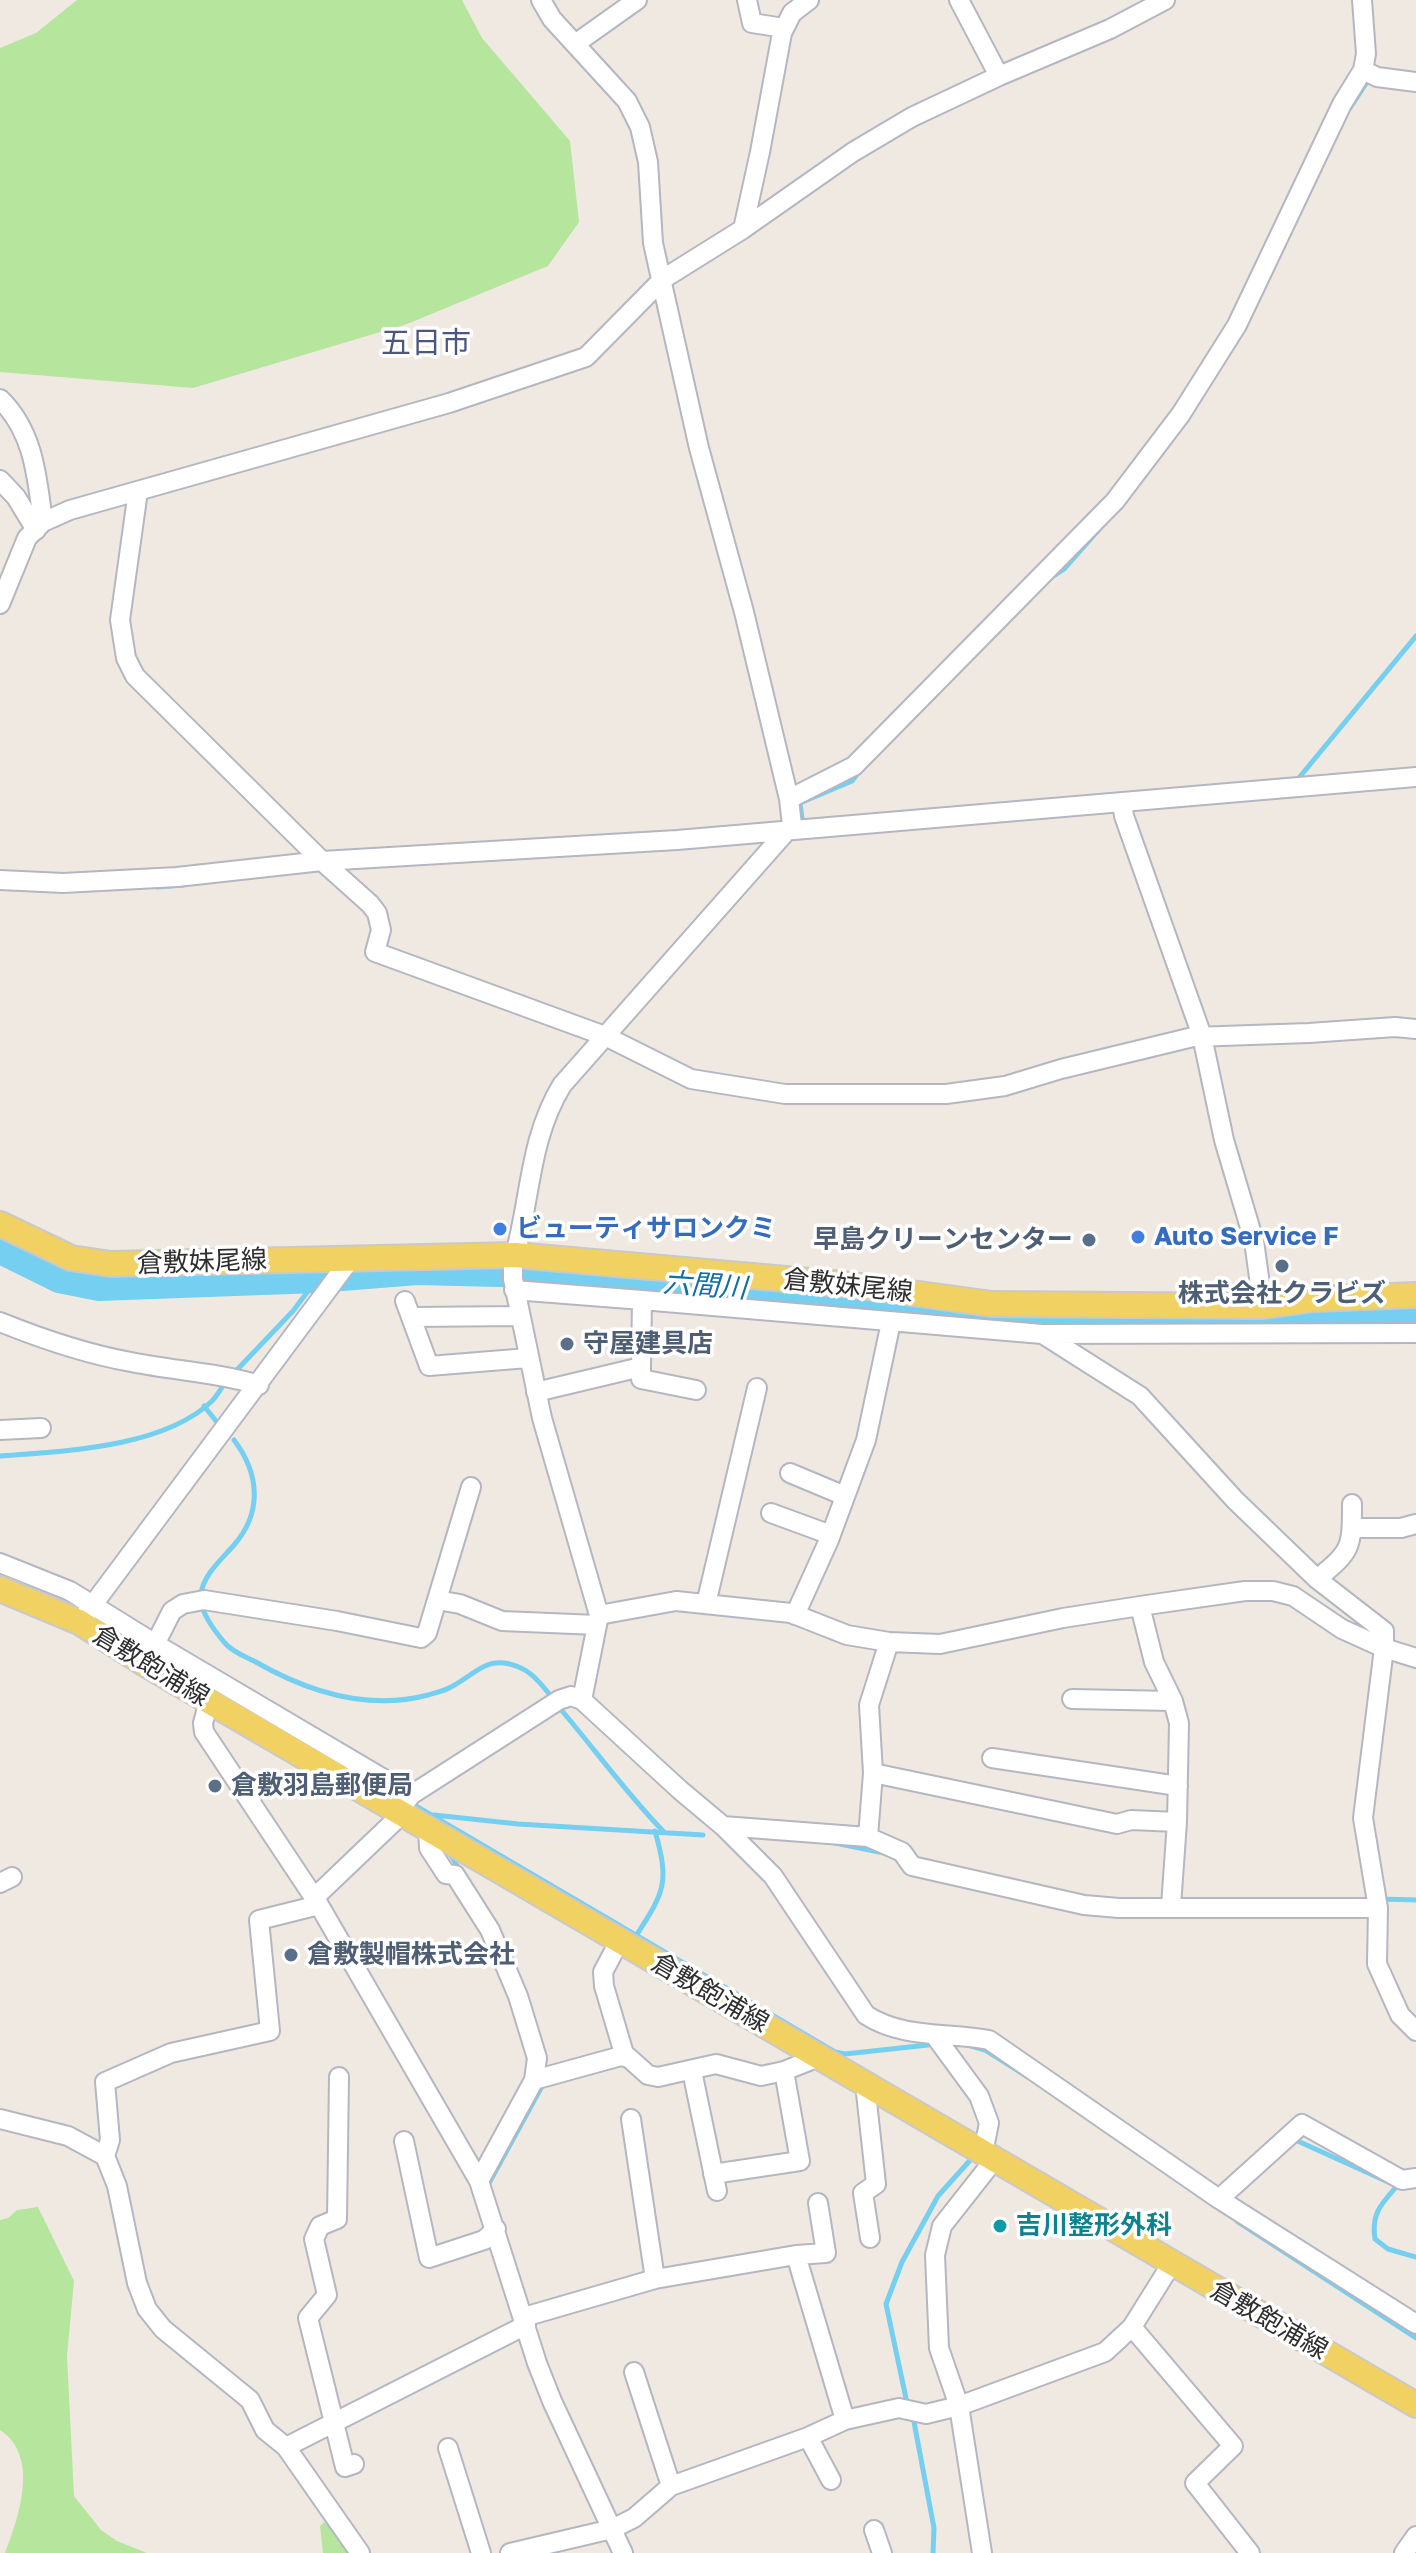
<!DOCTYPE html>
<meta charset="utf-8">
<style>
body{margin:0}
canvas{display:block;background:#efe9e1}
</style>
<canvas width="1416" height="2553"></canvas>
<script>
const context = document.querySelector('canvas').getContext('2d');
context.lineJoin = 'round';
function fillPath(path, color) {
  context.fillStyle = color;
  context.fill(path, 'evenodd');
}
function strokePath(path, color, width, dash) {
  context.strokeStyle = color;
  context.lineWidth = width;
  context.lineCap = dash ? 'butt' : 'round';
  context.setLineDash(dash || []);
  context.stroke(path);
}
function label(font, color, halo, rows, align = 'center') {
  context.font = font + ' "Golos Text","Noto Sans JP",sans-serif';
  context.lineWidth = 7;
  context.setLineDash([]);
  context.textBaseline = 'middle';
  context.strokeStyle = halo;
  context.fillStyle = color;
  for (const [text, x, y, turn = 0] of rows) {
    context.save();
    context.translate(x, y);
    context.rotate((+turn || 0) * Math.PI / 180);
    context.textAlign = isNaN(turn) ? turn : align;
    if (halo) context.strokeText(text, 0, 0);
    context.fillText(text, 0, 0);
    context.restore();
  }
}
fillPath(new Path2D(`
 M 77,0 L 462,0 L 482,38 L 570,141 L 579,222 L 548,266 L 407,324 L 193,388 L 0,372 L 0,48 L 36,33 Z
 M 38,2207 L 74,2281 L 67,2356 L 74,2496 L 101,2530 L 117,2541 L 147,2553 L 5,2553 C 19,2517 40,2456 0,2430 L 0,2220 L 8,2218 L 17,2210 Z
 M 324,2522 L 329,2525 L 347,2553 L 323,2553 L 320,2526 Z`), '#b6e59e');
strokePath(new Path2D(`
 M 1350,108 L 1367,82
 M 1049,579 L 1064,569 L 1101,527
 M 1298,779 L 1416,636
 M 802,818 L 800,803 L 852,781 L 862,768
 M 157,887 L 183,885
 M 233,1374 L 293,1311 L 317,1279
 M 204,1406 L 216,1421
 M 234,1440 C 259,1473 263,1512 234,1545 C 222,1559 203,1575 201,1594 C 199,1611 214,1630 224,1642 C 231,1651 244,1656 254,1661 C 306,1691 368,1711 428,1695 C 435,1693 444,1691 451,1687 C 478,1673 487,1653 521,1668 C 537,1675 552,1698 563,1712 C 596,1751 628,1795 664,1832
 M 0,1456 C 64,1451 163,1448 212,1401 C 217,1396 221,1388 226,1382
 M 120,1632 L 172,1664
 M 409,1802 L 835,2052 L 845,2054 L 928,2045
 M 434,1815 L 518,1824 L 703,1835
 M 835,1843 L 884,1853
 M 450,1854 L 461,1872
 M 1379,1899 L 1416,1900
 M 636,1936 C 664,1892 670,1884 655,1831
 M 968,2045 L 985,2050 L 1026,2076
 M 1291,2138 L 1397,2186 C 1381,2204 1371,2214 1375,2239 L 1388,2249 L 1416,2257
 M 489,2189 L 488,2185 L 541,2088
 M 1238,2222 L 1416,2338
 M 907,2403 L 886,2304 L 902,2262 L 938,2196 L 973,2157
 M 914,2422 L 934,2528 L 933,2553`), '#75cff0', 5);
strokePath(new Path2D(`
 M 0,1250 L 59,1279 L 99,1287 L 317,1279 L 417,1271 L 540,1274 L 790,1293 L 1037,1321 L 1343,1320 L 1416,1317`), '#75cff0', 28);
const minor = new Path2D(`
 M 541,0 L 552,19 L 627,101 L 640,127 L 648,162 L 653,243 L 699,448 L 744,612 L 789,799 L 792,825 L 562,1085 C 528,1141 531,1201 513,1262 L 513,1279 L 542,1418 L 599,1615 L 582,1700
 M 747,0 L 752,23 L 784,28
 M 959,0 L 999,76
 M 575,44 L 637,0
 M 1363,70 L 1377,77 L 1416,82
 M 743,229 L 760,152 L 782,33 L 792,13 L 809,0
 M 0,399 C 34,432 37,477 43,522
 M 0,480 L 16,497 L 36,530
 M 138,491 L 120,620 L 126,658 L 135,676 L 322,861 L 370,904 L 377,913 L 381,930 L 375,952 L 605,1036 L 691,1079 L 785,1094 L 946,1094 L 1005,1086 L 1061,1069 L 1193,1037 L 1309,1033 L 1395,1027 L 1416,1029
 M 0,604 L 27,538 L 43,522 L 70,510 L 449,403 L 586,357 L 663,279 L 743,229 L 853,152 L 912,117 L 999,76 L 1110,29 L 1165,0
 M 789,799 L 854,766 L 1115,501 L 1181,414 L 1237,325 L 1342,104 L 1363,70 L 1366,54 L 1362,0
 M 1122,802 L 1124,816 L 1202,1036 L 1224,1140 L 1254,1241 L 1263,1306
 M 0,880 L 63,883 L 177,877 L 322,861 L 677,840 L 1416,777
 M 514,1290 L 642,1300
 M 405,1301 L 429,1366 L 528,1358
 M 411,1317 L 519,1316
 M 0,1322 C 42,1339 86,1354 131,1362 C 175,1371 215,1372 259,1385
 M 1044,1335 L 1140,1396 L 1235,1500 L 1317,1579 L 1384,1631 L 1384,1648 L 1363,1818 L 1378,1908 L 1377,1964 L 1400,2015 L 1416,2031
 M 641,1367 L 641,1379 L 696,1390
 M 536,1392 L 641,1367 L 642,1300 L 1042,1334 L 1416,1333
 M 0,1430 L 41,1428
 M 790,1473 L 845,1496
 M 771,1513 L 831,1535
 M 1352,1528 L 1401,1528 L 1416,1524
 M 0,1563 L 70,1591 L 157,1645 L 411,1795
 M 1317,1579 C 1351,1551 1352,1549 1352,1504
 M 437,1600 L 460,1604 L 502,1621 L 597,1625
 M 706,1604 L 757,1388
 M 1140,1606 L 1154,1662 L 1173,1701 L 1179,1723 L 1177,1822 L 1171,1906
 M 86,1614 L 352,1257
 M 599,1615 L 676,1601 L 791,1613 L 847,1635 L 889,1642 L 940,1644 L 1063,1618 L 1140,1606 L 1245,1591 L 1273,1591 L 1293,1596 L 1342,1629 L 1384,1648 L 1416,1658
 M 795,1615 L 829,1540 L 866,1440 L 891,1322
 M 145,1664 L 172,1611 L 183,1604 L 204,1600 L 337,1621 L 421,1638 L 427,1633 L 471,1487
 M 1072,1699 L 1173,1701
 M 209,1701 L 203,1723 L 204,1732 L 319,1905 L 479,2181 L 537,2363 L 552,2401 L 623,2553
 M 992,1758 L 1178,1786
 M 873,1773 L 1117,1824 L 1131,1820 L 1177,1822
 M 398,1812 L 411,1795 L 559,1700 L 571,1696 L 582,1700 L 680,1790 L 723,1826 L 773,1876 L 866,2015 C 903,2039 948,2032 989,2040 L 1219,2199 L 1416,2324
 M 723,1826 L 868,1837 L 902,1852 L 912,1866 L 1084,1905 L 1119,1908 L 1378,1908
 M 428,1829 L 429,1848 L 446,1874 L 455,1875 L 490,1930 L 518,1996 L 537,2058 L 534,2080 L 479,2181
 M 868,1837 L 873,1773 L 869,1705 L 889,1642
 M 0,1883 L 12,1877
 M 314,1898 L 402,1814
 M 319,1905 L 259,1920 L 270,2031 L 171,2053 L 105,2082 L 110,2140 L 105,2156 L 117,2186 L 137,2283 L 147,2309 L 163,2329 L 250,2400 L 265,2430 L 286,2447 L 360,2553
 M 620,1940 L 603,1972 L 604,1986 L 625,2057
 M 935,2036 L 979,2096 L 989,2123 L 983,2153
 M 692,2071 L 717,2191
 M 339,2077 L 337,2219 L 320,2226 L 314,2239 L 327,2295 L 308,2318 L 345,2467 L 354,2464
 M 534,2080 L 621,2056 L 628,2057 L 648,2075 L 658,2077 L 716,2064 L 761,2076 L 784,2071 L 819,2057
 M 865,2084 L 876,2184 L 863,2193 L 870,2238
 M 0,2119 L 68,2136 L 105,2156
 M 631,2119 L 655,2279
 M 404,2141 L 429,2258 L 484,2240 L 496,2229
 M 713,2174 L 800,2161 L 784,2071
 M 1219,2199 L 1302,2124 L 1402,2180 L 1416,2178
 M 796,2255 L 845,2420
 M 524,2317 L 655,2279 L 796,2255 L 826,2253 L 818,2203
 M 1132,2327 L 1233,2446 L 1195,2483 L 1250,2553
 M 634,2372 L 671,2486
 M 808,2437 L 831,2480
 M 286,2447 L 526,2325
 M 448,2448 L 481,2553
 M 874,2530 L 882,2553
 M 510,2553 L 612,2529 L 634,2518 L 671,2486 L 808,2437 L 845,2420 L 899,2408 L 926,2414 L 959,2406 L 1105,2352 L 1132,2327 L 1172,2263
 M 982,2553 L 959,2406 L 939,2348 L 935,2255 L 942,2226 L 994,2160
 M 1404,2553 L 1416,2536`);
const major = new Path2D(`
 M 0,1224 L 71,1258 L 111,1264 L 515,1255 L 853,1285 L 992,1304 L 1263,1306 L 1314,1299 L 1416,1295
 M 0,1589 L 79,1622 L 145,1664 L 1416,2405`);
strokePath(minor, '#b4b7c1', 22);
strokePath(major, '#c9c9c9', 28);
strokePath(minor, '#fff', 18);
strokePath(major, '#f2d163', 24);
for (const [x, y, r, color] of [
 [500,1229,8,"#3f7fe0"],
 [1138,1237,8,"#3f7fe0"],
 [1089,1240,8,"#5c6f8a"],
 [1282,1266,8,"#5c6f8a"],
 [567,1344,8,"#5c6f8a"],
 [215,1786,8,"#5c6f8a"],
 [291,1955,8,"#5c6f8a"],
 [1000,2226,8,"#0f9aa8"]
]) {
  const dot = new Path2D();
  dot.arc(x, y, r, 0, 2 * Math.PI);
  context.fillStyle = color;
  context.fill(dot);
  strokePath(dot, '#fff', 3);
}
label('bold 26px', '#366cbe', '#fff', [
 ["ビューティサロンクミ",516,1229],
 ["Auto Service F",1154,1237]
], 'left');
label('bold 26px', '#4e5e75', '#fff', [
 ["早島クリーンセンター",1073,1240,"right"],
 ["株式会社クラビズ",1282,1294,"center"],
 ["守屋建具店",583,1344],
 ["倉敷羽島郵便局",231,1786],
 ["倉敷製帽株式会社",307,1955]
], 'left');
label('26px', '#2e2e2e', '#fff', [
 ["倉敷妹尾線",202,1262,-2],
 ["倉敷妹尾線",848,1286,6],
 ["倉敷飽浦線",151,1666,31],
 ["倉敷飽浦線",710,1993,30],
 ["倉敷飽浦線",1269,2320,30]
]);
label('bold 26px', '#0d838f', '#fff', [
 ["吉川整形外科",1016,2226]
], 'left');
label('italic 28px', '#0d6fa3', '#fff', [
 ["六間川",705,1286,4]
]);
label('30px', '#4d5680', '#fff', [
 ["五日市",426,343]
]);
</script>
